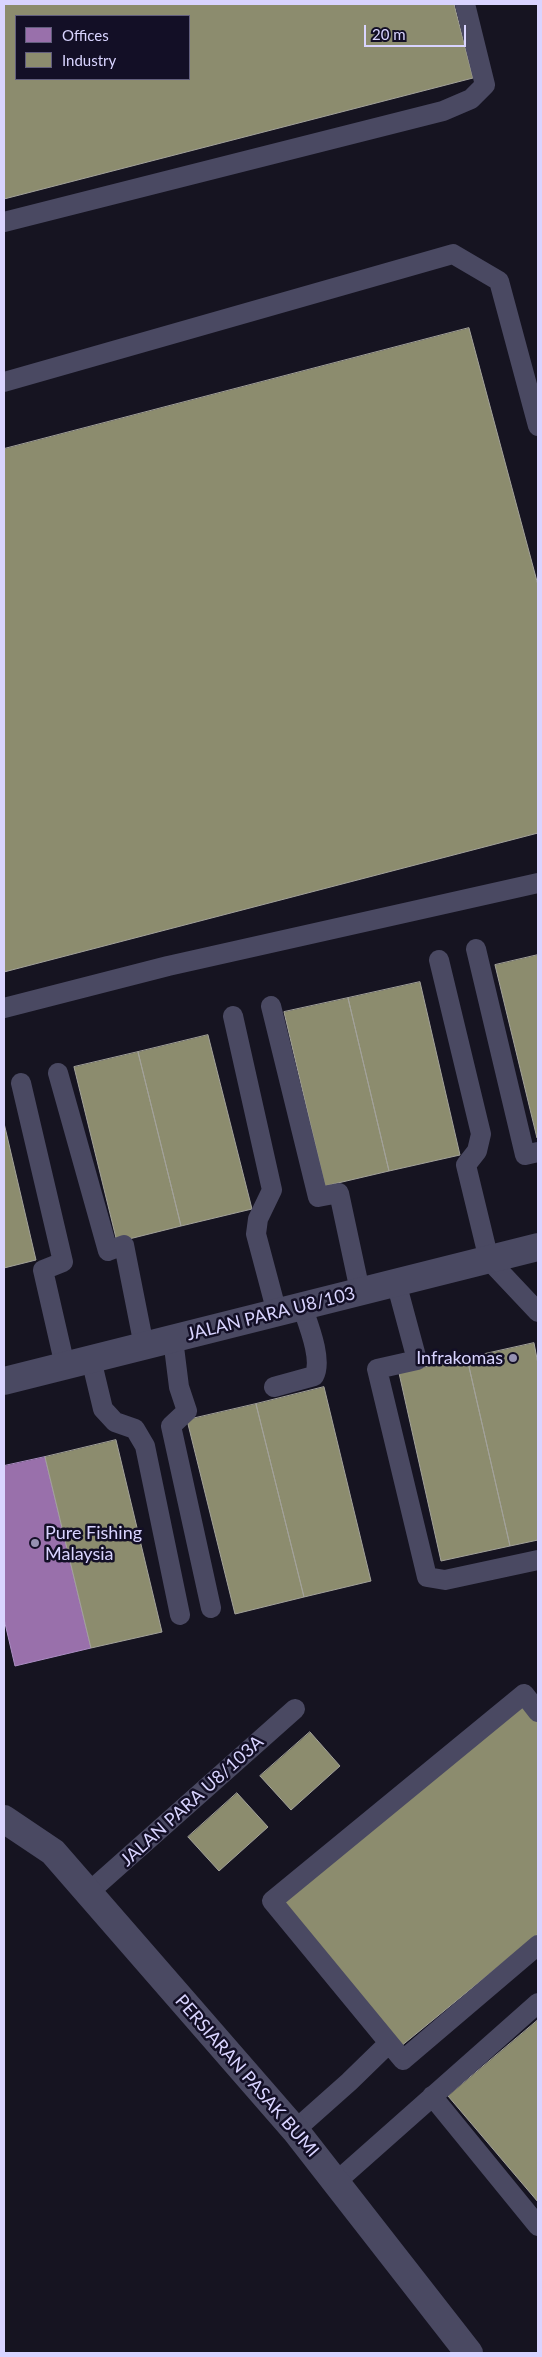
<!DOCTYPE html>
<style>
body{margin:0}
#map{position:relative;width:542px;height:2357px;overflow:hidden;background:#161421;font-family:Lato,sans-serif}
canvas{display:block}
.frame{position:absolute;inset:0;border:5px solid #d9d4ff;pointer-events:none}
.legend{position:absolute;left:15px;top:15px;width:175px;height:65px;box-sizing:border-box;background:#130f26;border:1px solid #625e7d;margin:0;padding:6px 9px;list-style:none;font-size:15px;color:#d9d4ff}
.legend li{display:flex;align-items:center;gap:10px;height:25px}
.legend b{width:25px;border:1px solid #625e7d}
.scale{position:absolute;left:364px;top:25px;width:102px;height:22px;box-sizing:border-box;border:2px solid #d9d4ff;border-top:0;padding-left:6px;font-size:15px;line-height:18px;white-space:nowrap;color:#d9d4ff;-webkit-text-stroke:4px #130f26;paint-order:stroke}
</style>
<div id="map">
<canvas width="542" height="2357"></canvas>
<div class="frame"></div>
<ul class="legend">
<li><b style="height:14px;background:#9970ab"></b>Offices</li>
<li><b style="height:14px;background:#8c8c6e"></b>Industry</li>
</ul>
<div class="scale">20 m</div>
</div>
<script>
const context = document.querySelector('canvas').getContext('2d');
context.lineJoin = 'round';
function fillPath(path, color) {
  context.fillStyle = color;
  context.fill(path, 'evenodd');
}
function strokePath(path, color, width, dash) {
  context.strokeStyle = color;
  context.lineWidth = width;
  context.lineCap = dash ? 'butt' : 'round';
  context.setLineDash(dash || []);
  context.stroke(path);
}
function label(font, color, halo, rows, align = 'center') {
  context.font = font + ' Lato,sans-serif';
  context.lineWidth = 5;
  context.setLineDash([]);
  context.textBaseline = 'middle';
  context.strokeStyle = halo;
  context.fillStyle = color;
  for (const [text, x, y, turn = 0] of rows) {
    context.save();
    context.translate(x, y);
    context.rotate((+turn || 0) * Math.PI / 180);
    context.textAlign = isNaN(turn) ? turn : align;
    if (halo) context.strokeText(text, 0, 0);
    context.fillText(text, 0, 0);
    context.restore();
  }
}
const offices = new Path2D(`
 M 45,1457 L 91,1648 L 15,1666 L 4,1619 L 4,1466 Z`);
fillPath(offices, '#9970ab');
strokePath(offices, '#ac8ec4', 1);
const industry = new Path2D(`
 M 4,4 L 454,4 L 473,78 L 4,199 ZM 16,16 L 189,16 L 189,79 L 16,79 Z
 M 469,328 L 538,585 L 538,833 L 4,972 L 4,449 Z
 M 538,955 L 538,1138 L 537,1138 L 495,965 Z
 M 420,982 L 460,1155 L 389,1171 L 348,998 Z
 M 348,998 L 389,1171 L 325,1186 L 284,1012 Z
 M 208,1035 L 252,1209 L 181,1226 L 138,1052 Z
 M 138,1052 L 181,1226 L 117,1242 L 74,1067 Z
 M 4,1123 L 36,1260 L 4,1268 Z
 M 534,1343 L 538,1364 L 538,1540 L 510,1546 L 467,1358 Z
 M 467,1358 L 510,1546 L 441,1561 L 399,1373 Z
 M 324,1387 L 371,1581 L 304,1597 L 256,1404 Z
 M 256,1404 L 304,1597 L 235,1614 L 187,1420 Z
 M 116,1440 L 162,1632 L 91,1648 L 45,1457 Z
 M 525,1702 L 538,1718 L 538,1934 L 400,2047 L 280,1902 Z
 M 310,1732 L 340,1766 L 291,1810 L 260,1776 Z
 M 237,1793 L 268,1827 L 219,1871 L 188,1837 Z
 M 538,2020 L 538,2202 L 448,2096 Z`);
fillPath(industry, '#8c8c6e');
strokePath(industry, '#a3a29a', 1);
strokePath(new Path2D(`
 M 4,222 L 443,111 L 471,99 L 485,85 L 465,4
 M 4,382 L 453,254 L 499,281 L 538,426
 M 476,949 L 525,1155 L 538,1152
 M 439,960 L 481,1134 L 477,1151 L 466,1165 L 489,1260 L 538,1312
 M 271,1006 L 318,1197 L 339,1193 L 360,1291
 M 4,1008 L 168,966 L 538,883
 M 233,1016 L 272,1190 L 258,1219 L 256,1234 L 277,1313
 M 58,1073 L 108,1251 L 124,1245 L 144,1346
 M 21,1083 L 63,1262 L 43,1270 L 65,1366
 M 396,1282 L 417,1360 L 377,1369 L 427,1577 L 445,1580 L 538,1560
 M 173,1339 L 179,1387 L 187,1411 L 171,1426 L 211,1608
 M 91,1359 L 103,1409 L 115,1422 L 135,1429 L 145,1446 L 180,1615
 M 274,1387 L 314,1376 C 323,1360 308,1324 302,1306
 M 538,1712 L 524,1694 L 272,1901 L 403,2060 L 538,1945
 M 88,1893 L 295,1709
 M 432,2096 L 538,2226
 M 295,2130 L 349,2082 L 388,2044
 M 336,2182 L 538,2003`), '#4a4962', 20);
strokePath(new Path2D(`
 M 4,1381 L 538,1247
 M 4,1819 L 53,1852 L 295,2130 L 469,2353`), '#4a4962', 28);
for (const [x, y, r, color] of [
 [513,1358,5,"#9591b1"],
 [35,1543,5,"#9591b1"]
]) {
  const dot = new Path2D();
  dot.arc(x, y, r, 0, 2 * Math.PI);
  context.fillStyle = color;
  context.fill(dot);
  strokePath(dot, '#130f26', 2);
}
label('18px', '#d9d4ff', '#130f26', [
 ["JALAN PARA U8/103",271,1314,-14],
 ["JALAN PARA U8/103A",192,1801,-42],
 ["PERSIARAN PASAK BUMI",247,2076,49]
]);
label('18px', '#d9d4ff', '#130f26', [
 ["Infrakomas",503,1358],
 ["Pure Fishing",45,1533,"left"],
 ["Malaysia",45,1554,"left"]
], 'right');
</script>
